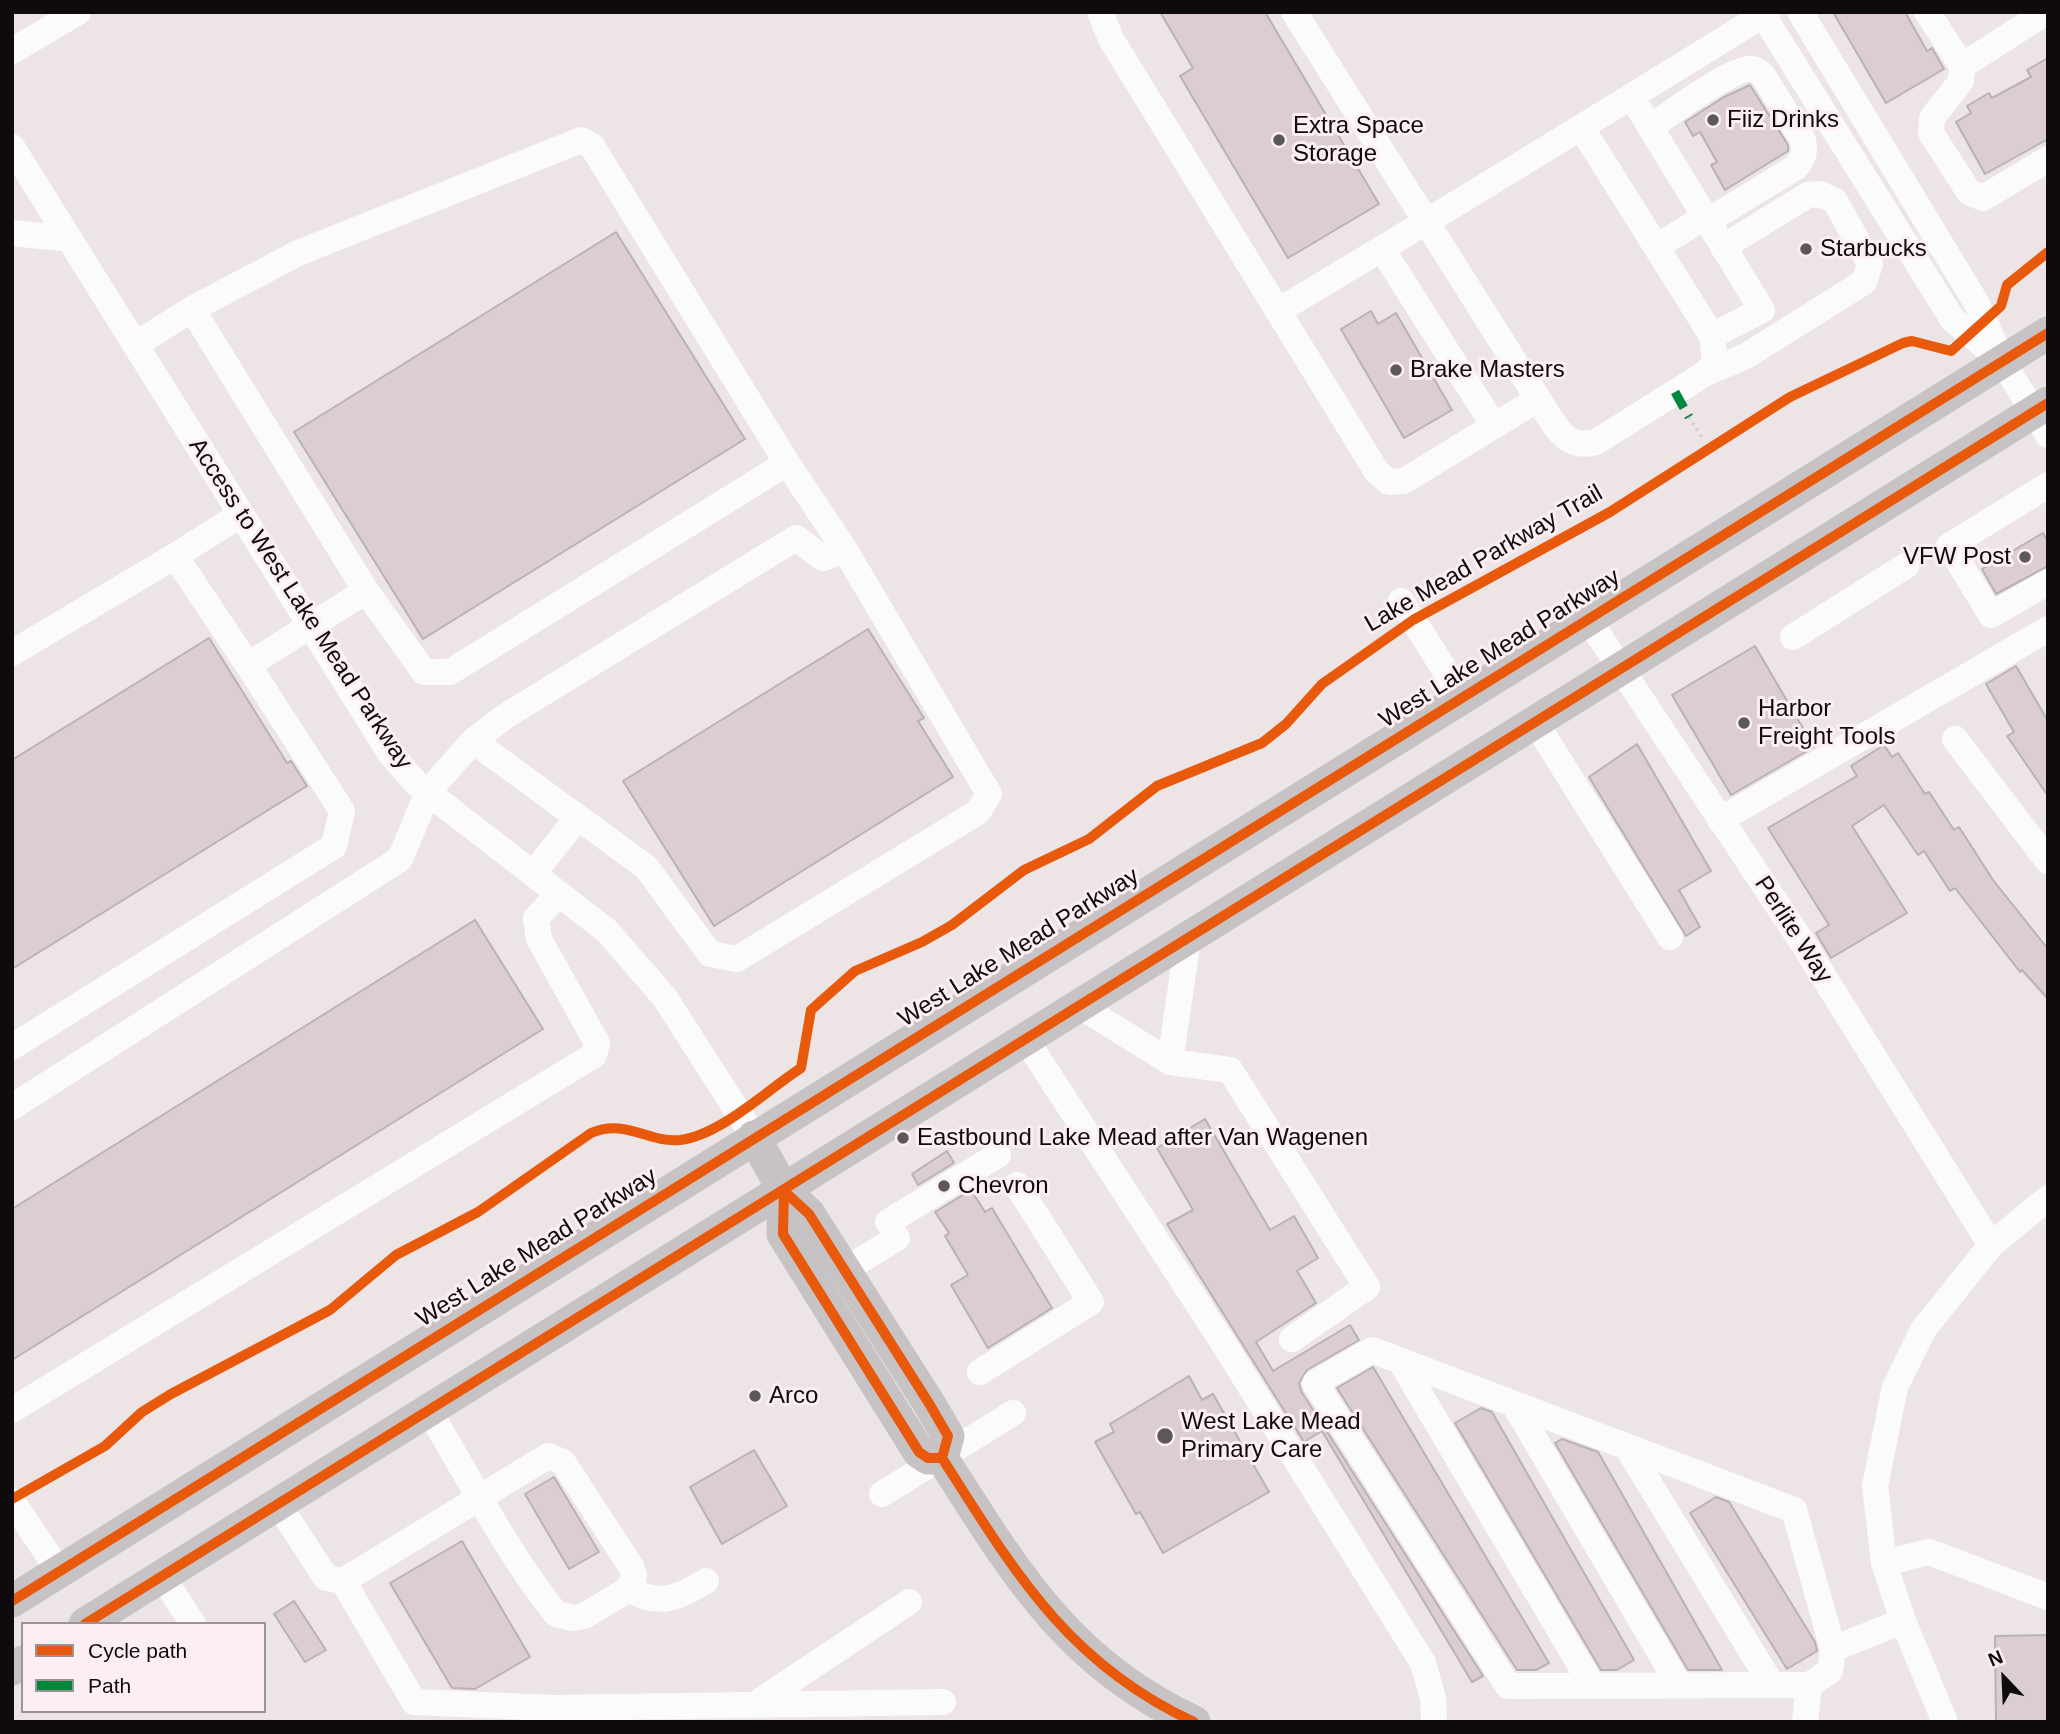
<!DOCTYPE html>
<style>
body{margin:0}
#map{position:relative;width:2060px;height:1734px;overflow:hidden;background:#ece4e5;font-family:Helvetica,sans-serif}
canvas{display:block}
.frame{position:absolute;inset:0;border:14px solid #0f0b0c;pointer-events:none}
.legend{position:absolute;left:21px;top:1622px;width:245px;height:91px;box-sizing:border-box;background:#fceef1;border:2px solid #9d9395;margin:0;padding:9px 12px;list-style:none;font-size:21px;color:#0f0b0c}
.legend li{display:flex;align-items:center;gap:14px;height:35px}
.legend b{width:35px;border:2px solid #9d9395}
.north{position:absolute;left:1969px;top:1643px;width:70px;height:70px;-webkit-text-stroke:5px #fceef1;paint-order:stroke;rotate:337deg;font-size:19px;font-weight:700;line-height:28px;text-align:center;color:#0f0b0c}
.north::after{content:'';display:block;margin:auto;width:24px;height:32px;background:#0f0b0c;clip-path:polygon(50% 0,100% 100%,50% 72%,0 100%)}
</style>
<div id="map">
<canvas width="2060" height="1734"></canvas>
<div class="frame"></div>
<ul class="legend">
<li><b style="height:9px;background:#e8590c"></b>Cycle path</li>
<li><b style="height:9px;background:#00873e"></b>Path</li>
</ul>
<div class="north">N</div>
</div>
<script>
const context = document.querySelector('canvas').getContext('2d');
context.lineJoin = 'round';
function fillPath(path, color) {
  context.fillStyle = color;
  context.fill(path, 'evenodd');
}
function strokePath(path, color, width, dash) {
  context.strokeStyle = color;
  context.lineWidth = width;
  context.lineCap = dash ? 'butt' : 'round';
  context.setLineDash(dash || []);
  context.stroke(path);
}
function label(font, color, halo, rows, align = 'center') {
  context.font = font + ' Helvetica,sans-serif';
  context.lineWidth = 6;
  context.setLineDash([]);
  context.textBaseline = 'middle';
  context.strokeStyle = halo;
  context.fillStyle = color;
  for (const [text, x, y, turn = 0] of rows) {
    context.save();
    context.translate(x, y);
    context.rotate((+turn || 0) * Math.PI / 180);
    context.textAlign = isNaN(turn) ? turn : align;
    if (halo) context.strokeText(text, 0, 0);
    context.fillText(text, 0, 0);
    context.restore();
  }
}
const building = new Path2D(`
 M 1160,12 L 1265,12 L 1379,204 L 1288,258 L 1180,76 L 1193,68 Z
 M 1833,12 L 1905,12 L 1927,51 L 1932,48 L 1944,69 L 1886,103 Z
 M 2048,58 L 2048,139 L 1985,174 L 1956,122 L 1971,113 L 1967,106 L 1989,93 L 1992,98 L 2031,77 L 2027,70 Z
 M 1750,85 L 1788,145 L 1788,151 L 1725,190 L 1711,165 L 1717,162 L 1700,132 L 1693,136 L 1685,122 L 1724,97 Z
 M 616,232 L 745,439 L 423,639 L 294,432 Z
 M 1371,311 L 1378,324 L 1396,313 L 1452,410 L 1404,438 L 1341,329 Z
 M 2043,533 L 2048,542 L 2048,566 L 1996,594 L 1982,569 Z
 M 868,629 L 924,718 L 918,721 L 953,777 L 714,926 L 623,781 Z
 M 209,638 L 287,763 L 291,761 L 307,786 L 12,969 L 12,760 Z
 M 1755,646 L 1814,747 L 1731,795 L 1672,695 Z
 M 2016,666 L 2048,721 L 2048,796 L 2007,736 L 2014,732 L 1986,684 Z
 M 1637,744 L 1711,871 L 1679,890 L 1700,927 L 1686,936 L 1589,777 Z
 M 1884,745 L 1892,757 L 1898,753 L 1925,794 L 1929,792 L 1954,830 L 1959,827 L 1993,880 L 2048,949 L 2048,999 L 2022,970 L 2020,972 L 1955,888 L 1950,891 L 1924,851 L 1918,855 L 1884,805 L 1852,826 L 1907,913 L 1831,958 L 1816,933 L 1829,925 L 1768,828 L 1857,776 L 1851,766 Z
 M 475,920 L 543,1029 L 12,1360 L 12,1209 Z
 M 1205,1119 L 1270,1230 L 1294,1216 L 1318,1258 L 1297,1271 L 1316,1303 L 1256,1342 L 1273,1371 L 1350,1325 L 1359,1340 L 1307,1370 L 1299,1383 L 1301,1391 L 1483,1676 L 1472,1682 L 1322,1431 L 1304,1442 L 1167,1224 L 1193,1210 L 1157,1148 Z
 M 947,1151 L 954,1163 L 918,1185 L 912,1174 Z
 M 971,1190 L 985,1212 L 992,1208 L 1052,1308 L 988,1348 L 951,1285 L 968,1275 L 945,1236 L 949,1233 L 935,1212 Z
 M 1373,1367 L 1549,1663 L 1536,1670 L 1517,1670 L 1337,1388 Z
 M 1189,1376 L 1202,1400 L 1213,1394 L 1269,1492 L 1163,1553 L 1140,1512 L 1136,1514 L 1095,1442 L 1114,1432 L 1110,1424 Z
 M 1481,1408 L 1492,1412 L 1634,1660 L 1617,1670 L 1601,1670 L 1455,1423 Z
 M 1562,1439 L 1598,1452 L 1722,1670 L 1688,1670 L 1555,1443 Z
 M 754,1450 L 787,1506 L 722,1544 L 690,1487 Z
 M 554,1477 L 599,1552 L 569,1569 L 525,1494 Z
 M 1716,1497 L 1729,1502 L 1815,1642 L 1817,1651 L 1787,1669 L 1690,1513 Z
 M 462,1541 L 530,1657 L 475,1689 L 452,1688 L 390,1583 Z
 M 294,1601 L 326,1650 L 305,1662 L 274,1614 Z
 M 2048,1635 L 2048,1722 L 1996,1722 L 1995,1636 Z`);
fillPath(building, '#dccdd0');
strokePath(building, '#b9b2b4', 2);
strokePath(new Path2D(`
 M 1689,417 L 1703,439`), '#cdcacb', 3.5, [2, 5]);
strokePath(new Path2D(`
 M 1100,12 L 1111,39 L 1278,311
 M 1294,12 L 1538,399 L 1404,481 L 1389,482 L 1377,472 L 1278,311 C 1442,213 1605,113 1768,12
 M 1800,12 L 1977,304 L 2002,361 L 2048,435
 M 1927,12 L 1962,66 L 1961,81 L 1932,118 L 1931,133 L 1969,192 L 1983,198 L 2048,159
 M 1763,15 L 1953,320 L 1995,355
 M 12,51 L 78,12
 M 1962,66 L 2046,12
 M 1641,112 L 1762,310 L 1712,336
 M 1650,127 C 1669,115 1732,67 1751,69 C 1757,69 1760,73 1764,77 L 1803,140 C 1805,152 1804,158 1796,167 L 1716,216 L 1705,217 L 1656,247
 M 12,147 L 390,753 L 417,784 L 607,931 L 665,998 L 754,1137
 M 12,233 L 70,239
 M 1382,249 L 1494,426
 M 135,345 L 192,309
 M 1706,373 L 1746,356 L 1864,282 L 1870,264 L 1835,201 L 1820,194 L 1808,195 L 1723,247
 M 1538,399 C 1554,423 1564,451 1596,442 L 1706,373 L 1715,362 L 1712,336 L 1581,127
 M 787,463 L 845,550
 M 2048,485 L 1949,546 L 1991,615 L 2048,582
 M 240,515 L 175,556 L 248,665 L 366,591 L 192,309 L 298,253 L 581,140 L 592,146 L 787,463 L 450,672 L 424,672 L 366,591
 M 1401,601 L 1462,697
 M 1588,619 L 1804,945 L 1991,1245
 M 1793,637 L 1907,565
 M 12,653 L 175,556
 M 1535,722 L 1670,937
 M 1955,739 L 2048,861
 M 1720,820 L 2048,629
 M 533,874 L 578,817
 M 1080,1006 L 1170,1062 L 1188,939
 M 1026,1040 L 1220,1338 L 1423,1663 L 1433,1698 L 1434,1722
 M 12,1047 L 334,846 L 342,811 L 248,665
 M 1170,1062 L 1230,1070 L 1367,1287 L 1292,1339
 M 12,1107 L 400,859 L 428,792 L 473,741 L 504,717 L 796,538 L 823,558 L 845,550 L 989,794 L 978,812 L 737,959 L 710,954 L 646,867 L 473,741
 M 888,1222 L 998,1155
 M 845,1270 L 897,1238
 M 1401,1362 L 1592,1685
 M 980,1372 L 1091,1302 L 1017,1185
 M 1514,1404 L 1679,1685
 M 12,1410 L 594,1055 L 597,1043 L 539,939 L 536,918 L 559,894
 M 429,1411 C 470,1480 507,1552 556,1614 L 573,1618 L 584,1616 L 629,1589 L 634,1576 L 632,1568 L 563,1462 L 548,1456 L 343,1581 L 414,1702 L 553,1708 L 943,1702
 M 1627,1447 L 1772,1685
 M 882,1494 L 1013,1413
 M 12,1501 L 59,1571
 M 278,1504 L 326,1578 L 343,1581
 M 1884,1563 L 1929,1552 L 2048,1597
 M 162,1576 L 193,1624
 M 629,1589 C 659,1607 678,1598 706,1581
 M 1833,1649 L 1794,1510 L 1372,1350 L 1315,1383 L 1508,1686 L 1809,1685 L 1830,1671 L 1833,1649 L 1903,1621
 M 754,1705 L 909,1602
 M 1805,1722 L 1809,1685
 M 1945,1722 L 1903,1621 L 1884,1563 L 1875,1486 L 1895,1387 L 1923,1330 L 1991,1245 L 2048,1198`), '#fcfbfb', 26);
strokePath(new Path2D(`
 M 754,1137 L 784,1191 L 809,1214 L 930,1405 L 948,1436 L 942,1458 C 1014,1571 1067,1663 1194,1722
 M 784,1191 L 783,1234 L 919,1452 L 928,1458 L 942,1458
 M 12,1601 L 2048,333
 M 85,1624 L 2048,403
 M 12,1669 L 23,1662`), '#c7c2c3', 33);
strokePath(new Path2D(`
 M 1675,392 L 1689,417`), '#00873e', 9, [18, 9]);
strokePath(new Path2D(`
 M 784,1191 L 809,1214 L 930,1405 L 948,1436 L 942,1458 C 1014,1571 1067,1663 1194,1722
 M 784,1191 L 783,1234 L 919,1452 L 928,1458 L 942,1458
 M 12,1499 L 105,1446 L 142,1412 L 171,1394 L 330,1310 L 396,1255 L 478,1212 L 591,1133 C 626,1118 647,1143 680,1140 C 721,1135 767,1090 801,1068 L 811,1010 L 855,971 L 922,942 L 952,925 L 1024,870 L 1089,839 L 1157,786 L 1262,743 L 1286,724 L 1322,684 L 1413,620 L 1610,512 L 1790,397 L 1903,343 L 1912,341 L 1951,351 L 2001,306 L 2007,285 L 2048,252
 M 12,1601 L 2048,333
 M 85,1624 L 2048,403`), '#e8590c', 10);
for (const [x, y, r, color] of [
 [1713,120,7,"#5c5758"],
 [1279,140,7,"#5c5758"],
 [1806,249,7,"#5c5758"],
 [1396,370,7,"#5c5758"],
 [2025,557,7,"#5c5758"],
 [1744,723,7,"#5c5758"],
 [903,1138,7,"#5c5758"],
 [944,1186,7,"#5c5758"],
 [755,1396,7,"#5c5758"],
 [1165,1436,9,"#5c5758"]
]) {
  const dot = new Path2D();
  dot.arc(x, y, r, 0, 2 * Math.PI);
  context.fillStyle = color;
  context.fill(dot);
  strokePath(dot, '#fceef1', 2.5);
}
label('24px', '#0f0b0c', '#fceef1', [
 ["Fiiz Drinks",1727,120],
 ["Extra Space",1293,126],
 ["Storage",1293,154],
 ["Starbucks",1820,249],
 ["Brake Masters",1410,370],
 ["VFW Post",2011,557,"right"],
 ["Harbor",1758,709],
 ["Freight Tools",1758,737],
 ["Eastbound Lake Mead after Van Wagenen",917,1138],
 ["Chevron",958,1186],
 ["Arco",769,1396],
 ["West Lake Mead",1181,1422],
 ["Primary Care",1181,1450]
], 'left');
label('24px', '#0f0b0c', '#fceef1', [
 ["Lake Mead Parkway Trail",1484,559,-30],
 ["Access to West Lake Mead Parkway",300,604,57],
 ["West Lake Mead Parkway",1500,649,-32],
 ["Perlite Way",1793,930,57],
 ["West Lake Mead Parkway",1019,948,-32],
 ["West Lake Mead Parkway",537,1248,-32]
]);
</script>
